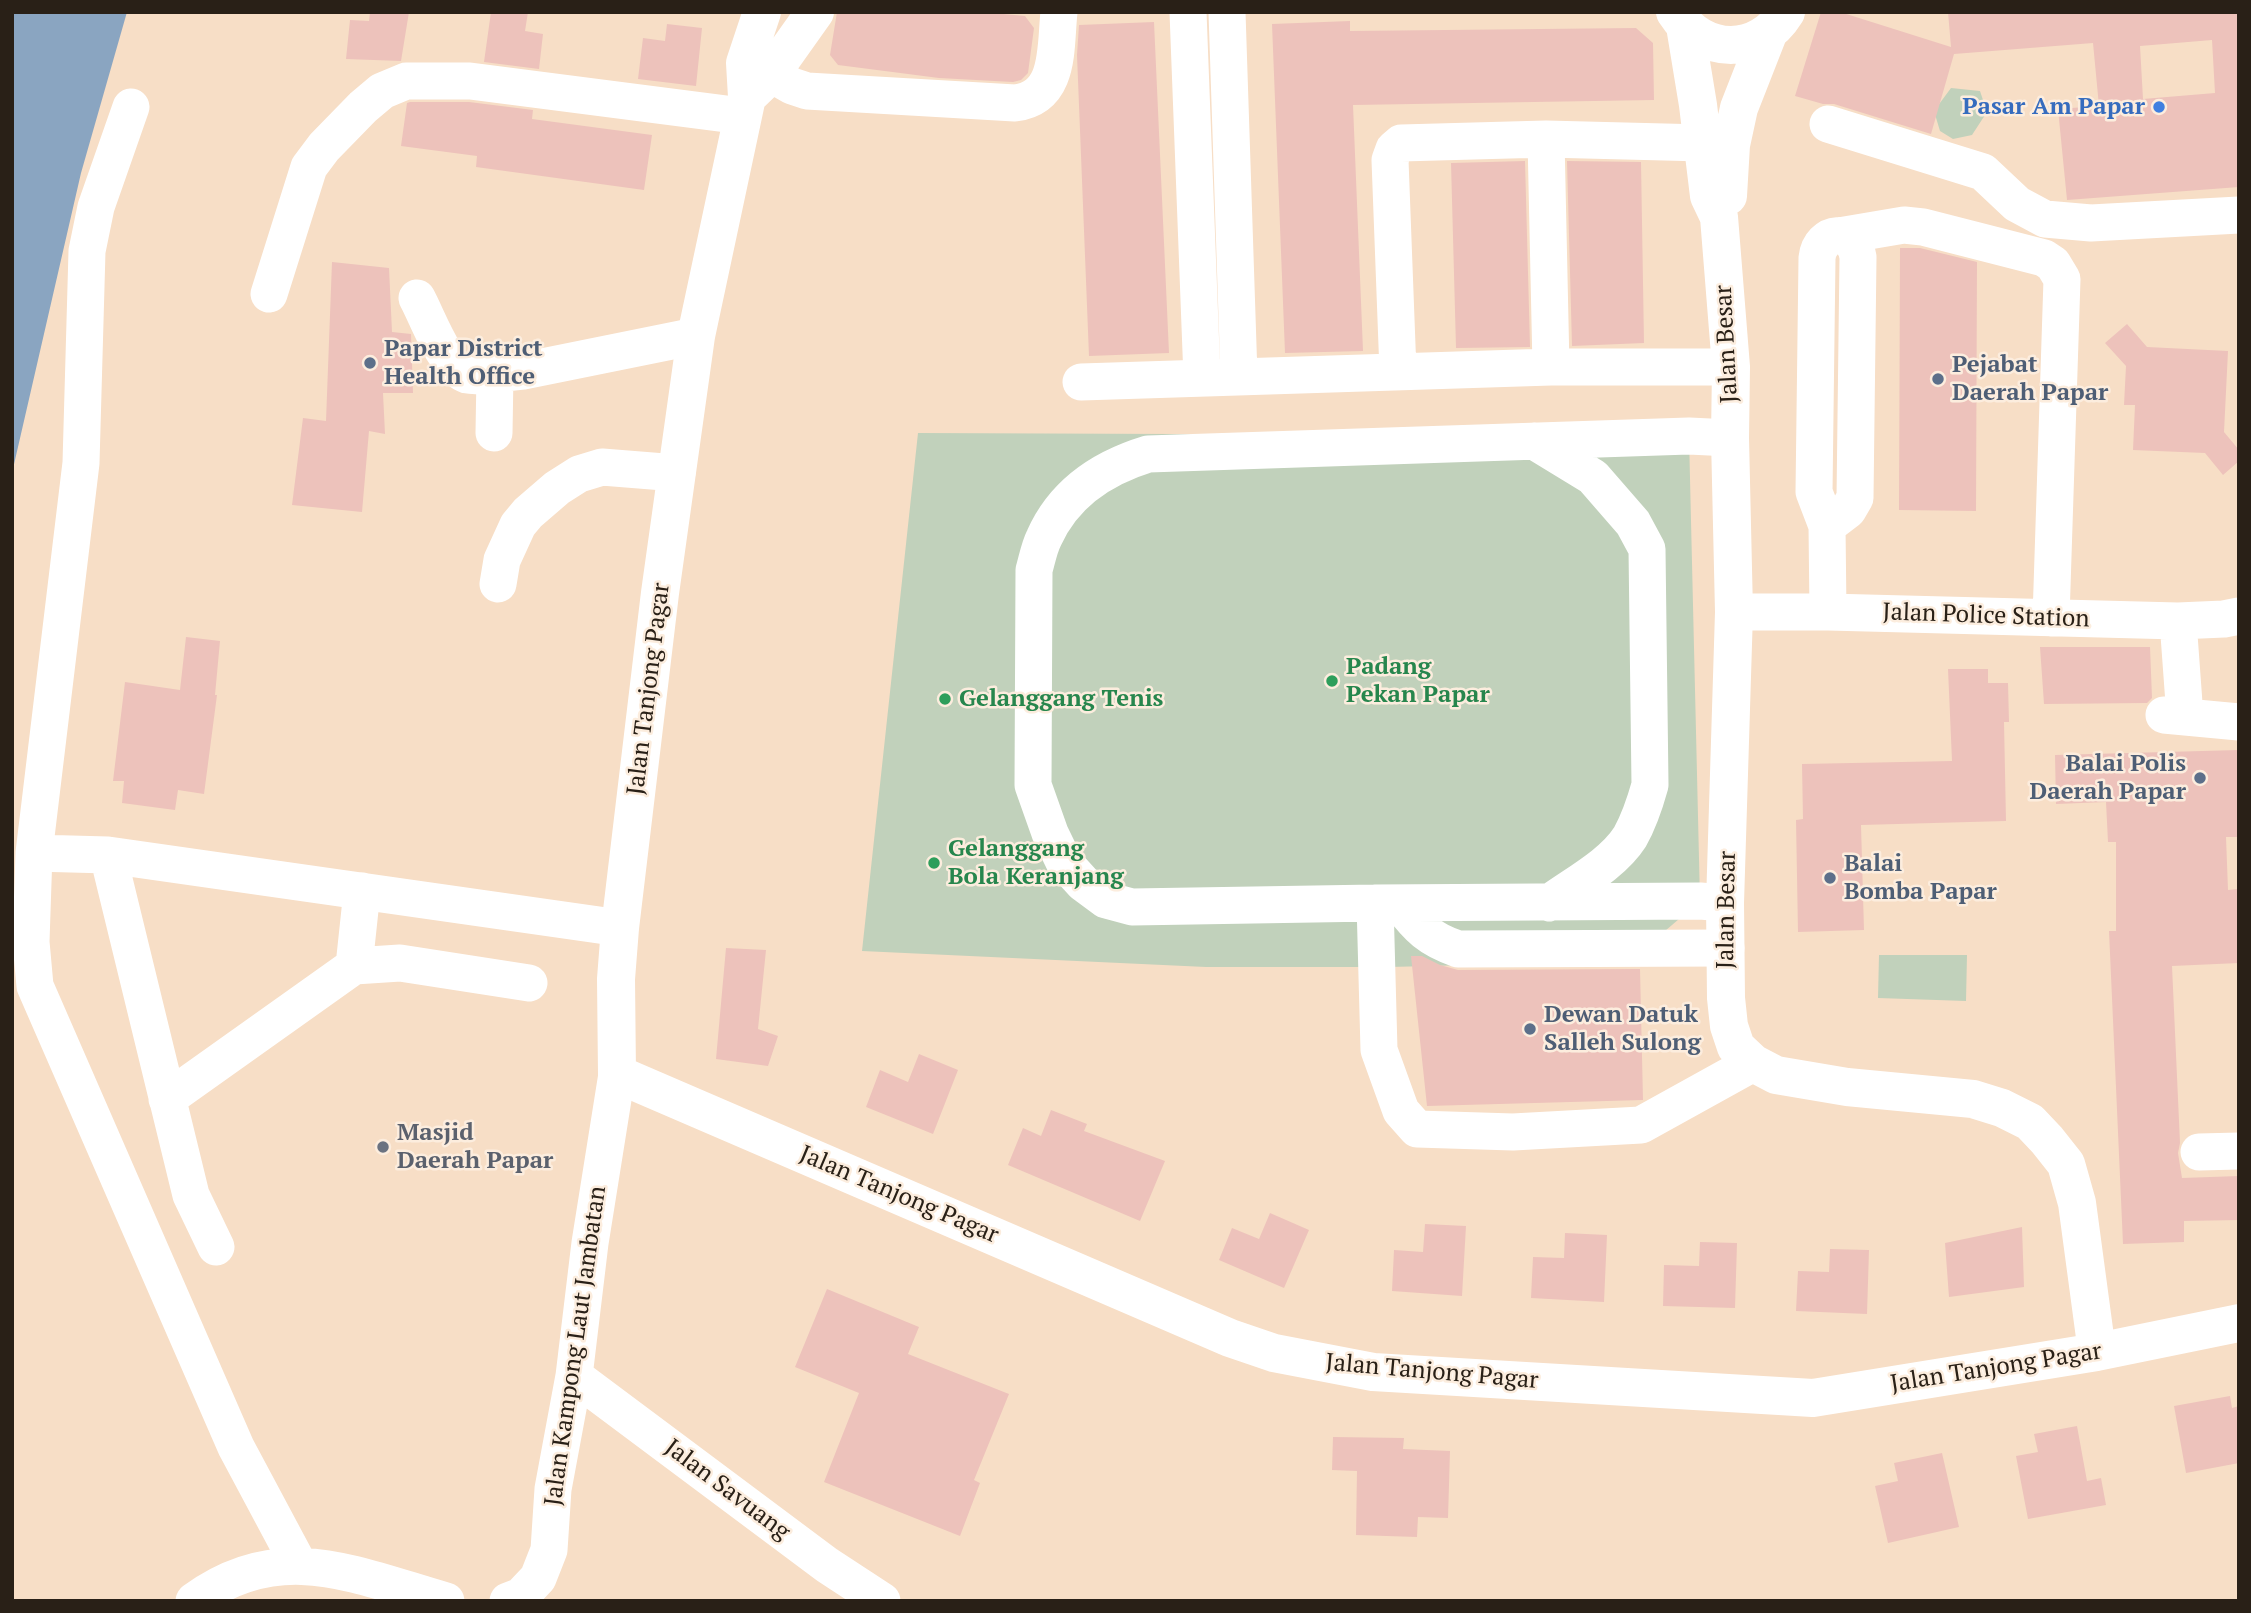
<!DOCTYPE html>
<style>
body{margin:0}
#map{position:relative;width:2251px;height:1613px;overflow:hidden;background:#f7dec6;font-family:"PT Serif",serif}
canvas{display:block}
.frame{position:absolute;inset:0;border:14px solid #292017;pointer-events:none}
</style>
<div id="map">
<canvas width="2251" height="1613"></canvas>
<div class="frame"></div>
</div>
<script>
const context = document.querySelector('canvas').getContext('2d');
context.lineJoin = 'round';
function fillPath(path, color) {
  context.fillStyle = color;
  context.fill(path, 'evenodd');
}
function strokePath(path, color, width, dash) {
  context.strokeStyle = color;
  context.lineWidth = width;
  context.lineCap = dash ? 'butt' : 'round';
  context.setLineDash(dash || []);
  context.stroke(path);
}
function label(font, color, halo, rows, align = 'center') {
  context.font = font + ' "PT Serif",serif';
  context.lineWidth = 5;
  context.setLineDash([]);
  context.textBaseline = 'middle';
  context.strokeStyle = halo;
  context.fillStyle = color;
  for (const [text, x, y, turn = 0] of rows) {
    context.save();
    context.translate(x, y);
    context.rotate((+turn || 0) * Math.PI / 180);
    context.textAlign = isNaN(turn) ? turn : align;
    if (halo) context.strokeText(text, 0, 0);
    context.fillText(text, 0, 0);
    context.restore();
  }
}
fillPath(new Path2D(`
 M 1951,88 L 1980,91 L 1987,112 L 1972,135 L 1953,139 L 1940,131 L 1934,111 Z
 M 918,433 L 1689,436 L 1700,901 L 1630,961 L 1389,967 L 1206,967 L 862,951 Z
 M 1879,955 L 1967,955 L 1966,1001 L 1878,998 Z`), '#c1d1bb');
fillPath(new Path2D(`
 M 12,12 L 127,12 L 81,173 L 12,473 Z`), '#8aa5c1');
fillPath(new Path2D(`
 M 370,12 L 409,12 L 401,61 L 346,59 L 350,20 L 369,21 Z
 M 491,12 L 528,12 L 525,31 L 543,34 L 539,69 L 484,62 Z
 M 837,12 L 982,12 L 1025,16 L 1034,28 L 1028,73 L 1021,80 L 1013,82 L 939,78 L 838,65 L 830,55 Z
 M 1821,12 L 1840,12 L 1951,47 L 1948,12 L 2239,12 L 2239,187 L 2067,200 L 2058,109 L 2099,106 L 2093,43 L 1954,54 L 1931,134 L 1834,104 L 1823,104 L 1795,96 ZM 2212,40 L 2215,93 L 2143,99 L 2140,46 Z
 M 1350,21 L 1350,31 L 1636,28 L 1653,43 L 1654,100 L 1353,105 L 1363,351 L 1285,353 L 1272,24 Z
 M 1154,22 L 1169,353 L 1089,356 L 1077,55 L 1079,25 Z
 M 667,24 L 702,28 L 696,86 L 638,79 L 643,38 L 665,41 Z
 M 410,102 L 469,102 L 533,110 L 532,119 L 652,135 L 644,190 L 476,167 L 477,156 L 401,146 L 407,103 Z
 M 1525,161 L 1530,347 L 1456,348 L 1451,163 Z
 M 1567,161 L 1641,162 L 1644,343 L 1572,346 Z
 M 1900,248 L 1920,248 L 1977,262 L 1976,511 L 1899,510 Z
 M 332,262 L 389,268 L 392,332 L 411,334 L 413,393 L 383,393 L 385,434 L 369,431 L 362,512 L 292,505 L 303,418 L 326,421 Z
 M 2127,324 L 2147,347 L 2228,351 L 2224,432 L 2239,450 L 2239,461 L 2223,475 L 2205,453 L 2133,450 L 2135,405 L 2124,405 L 2126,366 L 2105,343 Z
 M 186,637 L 220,641 L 215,695 L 217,695 L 204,794 L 178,790 L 175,810 L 122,803 L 124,781 L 113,781 L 125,682 L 180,690 Z
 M 2040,647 L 2150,647 L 2152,698 L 2147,703 L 2044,704 Z
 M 1948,669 L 1988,669 L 1988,683 L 2008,683 L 2009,722 L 2004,722 L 2006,821 L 1861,825 L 1864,930 L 1798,932 L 1796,820 L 1803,819 L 1802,764 L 1952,761 Z
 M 2239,750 L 2239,837 L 2226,837 L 2228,890 L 2238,889 L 2239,963 L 2172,966 L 2180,1143 L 2178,1153 L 2182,1178 L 2239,1176 L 2239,1220 L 2184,1221 L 2184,1242 L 2123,1244 L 2109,931 L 2116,931 L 2116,842 L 2108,842 L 2106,802 L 2056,804 L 2055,755 Z
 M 726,948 L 766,950 L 758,1029 L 778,1036 L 768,1066 L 716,1059 Z
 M 1411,956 L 1422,956 L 1440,965 L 1458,970 L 1640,969 L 1643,1100 L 1427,1106 Z
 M 919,1054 L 958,1070 L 933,1134 L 866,1107 L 880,1070 L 908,1082 Z
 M 1051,1110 L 1087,1124 L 1084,1131 L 1165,1161 L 1140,1221 L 1008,1165 L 1023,1128 L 1041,1136 Z
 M 1270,1213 L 1309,1230 L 1284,1288 L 1219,1260 L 1232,1228 L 1259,1239 Z
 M 1425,1224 L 1466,1226 L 1462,1296 L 1392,1291 L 1394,1250 L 1423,1252 Z
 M 2022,1227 L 2024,1287 L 1949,1297 L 1945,1243 Z
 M 1565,1233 L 1607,1235 L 1604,1302 L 1531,1298 L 1533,1257 L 1564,1258 Z
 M 1700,1242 L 1737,1243 L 1735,1308 L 1663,1306 L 1664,1265 L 1699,1266 Z
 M 1830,1249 L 1869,1250 L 1867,1314 L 1796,1311 L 1798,1271 L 1829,1272 Z
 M 827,1289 L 919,1327 L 908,1354 L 1009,1394 L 974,1480 L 980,1483 L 960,1536 L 824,1482 L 859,1393 L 795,1367 Z
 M 2230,1396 L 2232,1408 L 2239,1406 L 2239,1463 L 2186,1473 L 2174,1406 Z
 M 2077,1426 L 2087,1481 L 2101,1478 L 2106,1505 L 2028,1519 L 2016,1456 L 2038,1452 L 2034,1434 Z
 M 1333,1437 L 1404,1438 L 1403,1449 L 1450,1451 L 1448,1518 L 1418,1517 L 1417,1537 L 1356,1535 L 1357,1471 L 1332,1470 Z
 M 1942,1453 L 1959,1527 L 1888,1543 L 1875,1486 L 1898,1481 L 1894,1463 Z`), '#edc2bb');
strokePath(new Path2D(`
 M 1188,12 L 1202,378
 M 1227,12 L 1239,376
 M 771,74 L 792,86 L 807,91 L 1015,103 C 1061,97 1055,48 1059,12
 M 131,107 L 96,207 L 87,251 L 81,463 L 34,853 L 31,942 L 35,986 L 236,1447 L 299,1565
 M 1828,124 L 1983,172 L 2017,204 L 2045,219 L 2091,223 L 2239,215
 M 1546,139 L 1551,367
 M 1839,236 L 1904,225 L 1923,227 L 2044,258 L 2053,264 L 2062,279 L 2051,618
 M 269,294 L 309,167 L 324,147 L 363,107 L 382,91 L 406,81 L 470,81 L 742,116
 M 417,298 C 428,318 445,368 467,375 C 476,377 487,375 495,374
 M 1398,372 L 1390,160 L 1394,149 L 1401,143 L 1546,139 L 1704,143
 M 1081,382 L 1551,367 L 1731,367
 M 494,433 L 495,374 L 523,371 L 696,336
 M 1534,441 L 1593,477 L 1633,523 L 1647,549 L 1650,785 C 1645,803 1639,821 1630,837 C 1612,865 1575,884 1549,903
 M 1827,526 L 1848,510 L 1855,498 L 1858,257 C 1854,227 1820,230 1817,258 L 1814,492 L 1827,526 L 1828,612
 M 498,584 L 502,560 L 518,525 L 528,513 L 557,488 L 579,474 L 602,467 L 677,473
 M 1734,612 L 1828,612 L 2178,621 L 2224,619 L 2239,616
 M 2178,621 L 2185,717
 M 2164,715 L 2239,722
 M 34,853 L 108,855 L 620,928
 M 108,855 L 191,1195 L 216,1247
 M 1375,903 L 1379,1050 L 1401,1111 L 1417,1129 L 1513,1132 L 1641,1125 L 1753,1063
 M 1725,903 L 1700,901 L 1375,903 L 1132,907 L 1106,900 L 1083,883 L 1064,862 L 1050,833 L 1033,785 L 1034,570 C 1037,560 1039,548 1044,538 C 1064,493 1102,468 1148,454 L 1689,436 L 1730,438
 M 1400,904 C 1418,928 1429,939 1458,949 L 1726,948
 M 354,966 L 362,891
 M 167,1099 L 354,966 L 400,963 L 529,983
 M 2199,1152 L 2239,1151
 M 574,1376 L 827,1565 L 882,1601
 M 194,1601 C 280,1538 355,1575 446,1601
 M 508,1601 L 521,1596 L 538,1578 L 549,1550 L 553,1489 L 574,1376 L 590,1243 L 617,1074`), '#fff', 37);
strokePath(new Path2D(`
 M 762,12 L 745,63 L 747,97 L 696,336 L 660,593 L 620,928 L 616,979 L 617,1074 L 1230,1338 L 1274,1353 L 1373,1372 L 1813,1398 L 2097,1352 L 2239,1323
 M 1675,12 C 1703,56 1759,56 1786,12
 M 1685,26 L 1698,105 L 1709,196 L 1719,217 L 1731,367 L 1730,438 L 1734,612 L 1725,903 L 1726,998 L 1729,1026 L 1736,1047 L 1753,1063 L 1776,1075 L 1847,1087 L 1973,1099 L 2002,1108 L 2030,1122 L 2047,1140 L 2066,1164 L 2077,1203 L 2097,1352
 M 747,97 L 771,74 L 815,12
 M 1728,196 L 1731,145 L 1739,108 L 1768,34`), '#fff', 38);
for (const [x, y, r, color] of [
 [2159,107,7,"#3f7fe0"],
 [370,363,7,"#5c6f8a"],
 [1938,379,7,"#5c6f8a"],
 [1332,681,7,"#2e9e5b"],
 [945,699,7,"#2e9e5b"],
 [2200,778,7,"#5c6f8a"],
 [934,863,7,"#2e9e5b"],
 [1830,878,7,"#5c6f8a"],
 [1530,1029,7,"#5c6f8a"],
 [383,1147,7,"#6b7280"]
]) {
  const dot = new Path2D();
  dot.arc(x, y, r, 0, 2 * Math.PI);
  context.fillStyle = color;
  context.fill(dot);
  strokePath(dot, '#fcedde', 2.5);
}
label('bold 24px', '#366cbe', '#fcedde', [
 ["Pasar Am Papar",2145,107]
], 'right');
label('24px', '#292017', '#fcedde', [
 ["Jalan Besar",1727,344,-93],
 ["Jalan Police Station",1986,616,2],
 ["Jalan Tanjong Pagar",649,689,-83],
 ["Jalan Besar",1727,910,-89],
 ["Jalan Tanjong Pagar",899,1195,23],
 ["Jalan Kampong Laut Jambatan",576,1346,-82],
 ["Jalan Tanjong Pagar",1996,1368,-9],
 ["Jalan Tanjong Pagar",1432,1372,5],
 ["Jalan Savuang",727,1490,37]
]);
label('bold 24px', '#4e5e75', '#fcedde', [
 ["Papar District",384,349],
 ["Health Office",384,377],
 ["Pejabat",1952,365],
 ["Daerah Papar",1952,393],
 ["Balai Polis",2186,764,"right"],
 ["Daerah Papar",2186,792,"right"],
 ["Balai",1844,864],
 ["Bomba Papar",1844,892],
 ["Dewan Datuk",1544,1015],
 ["Salleh Sulong",1544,1043]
], 'left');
label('bold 24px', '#27864d', '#fcedde', [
 ["Padang",1346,667],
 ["Pekan Papar",1346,695],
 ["Gelanggang Tenis",959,699],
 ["Gelanggang",948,849],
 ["Bola Keranjang",948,877]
], 'left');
label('bold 24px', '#5b616d', '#fcedde', [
 ["Masjid",397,1133],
 ["Daerah Papar",397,1161]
], 'left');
</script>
